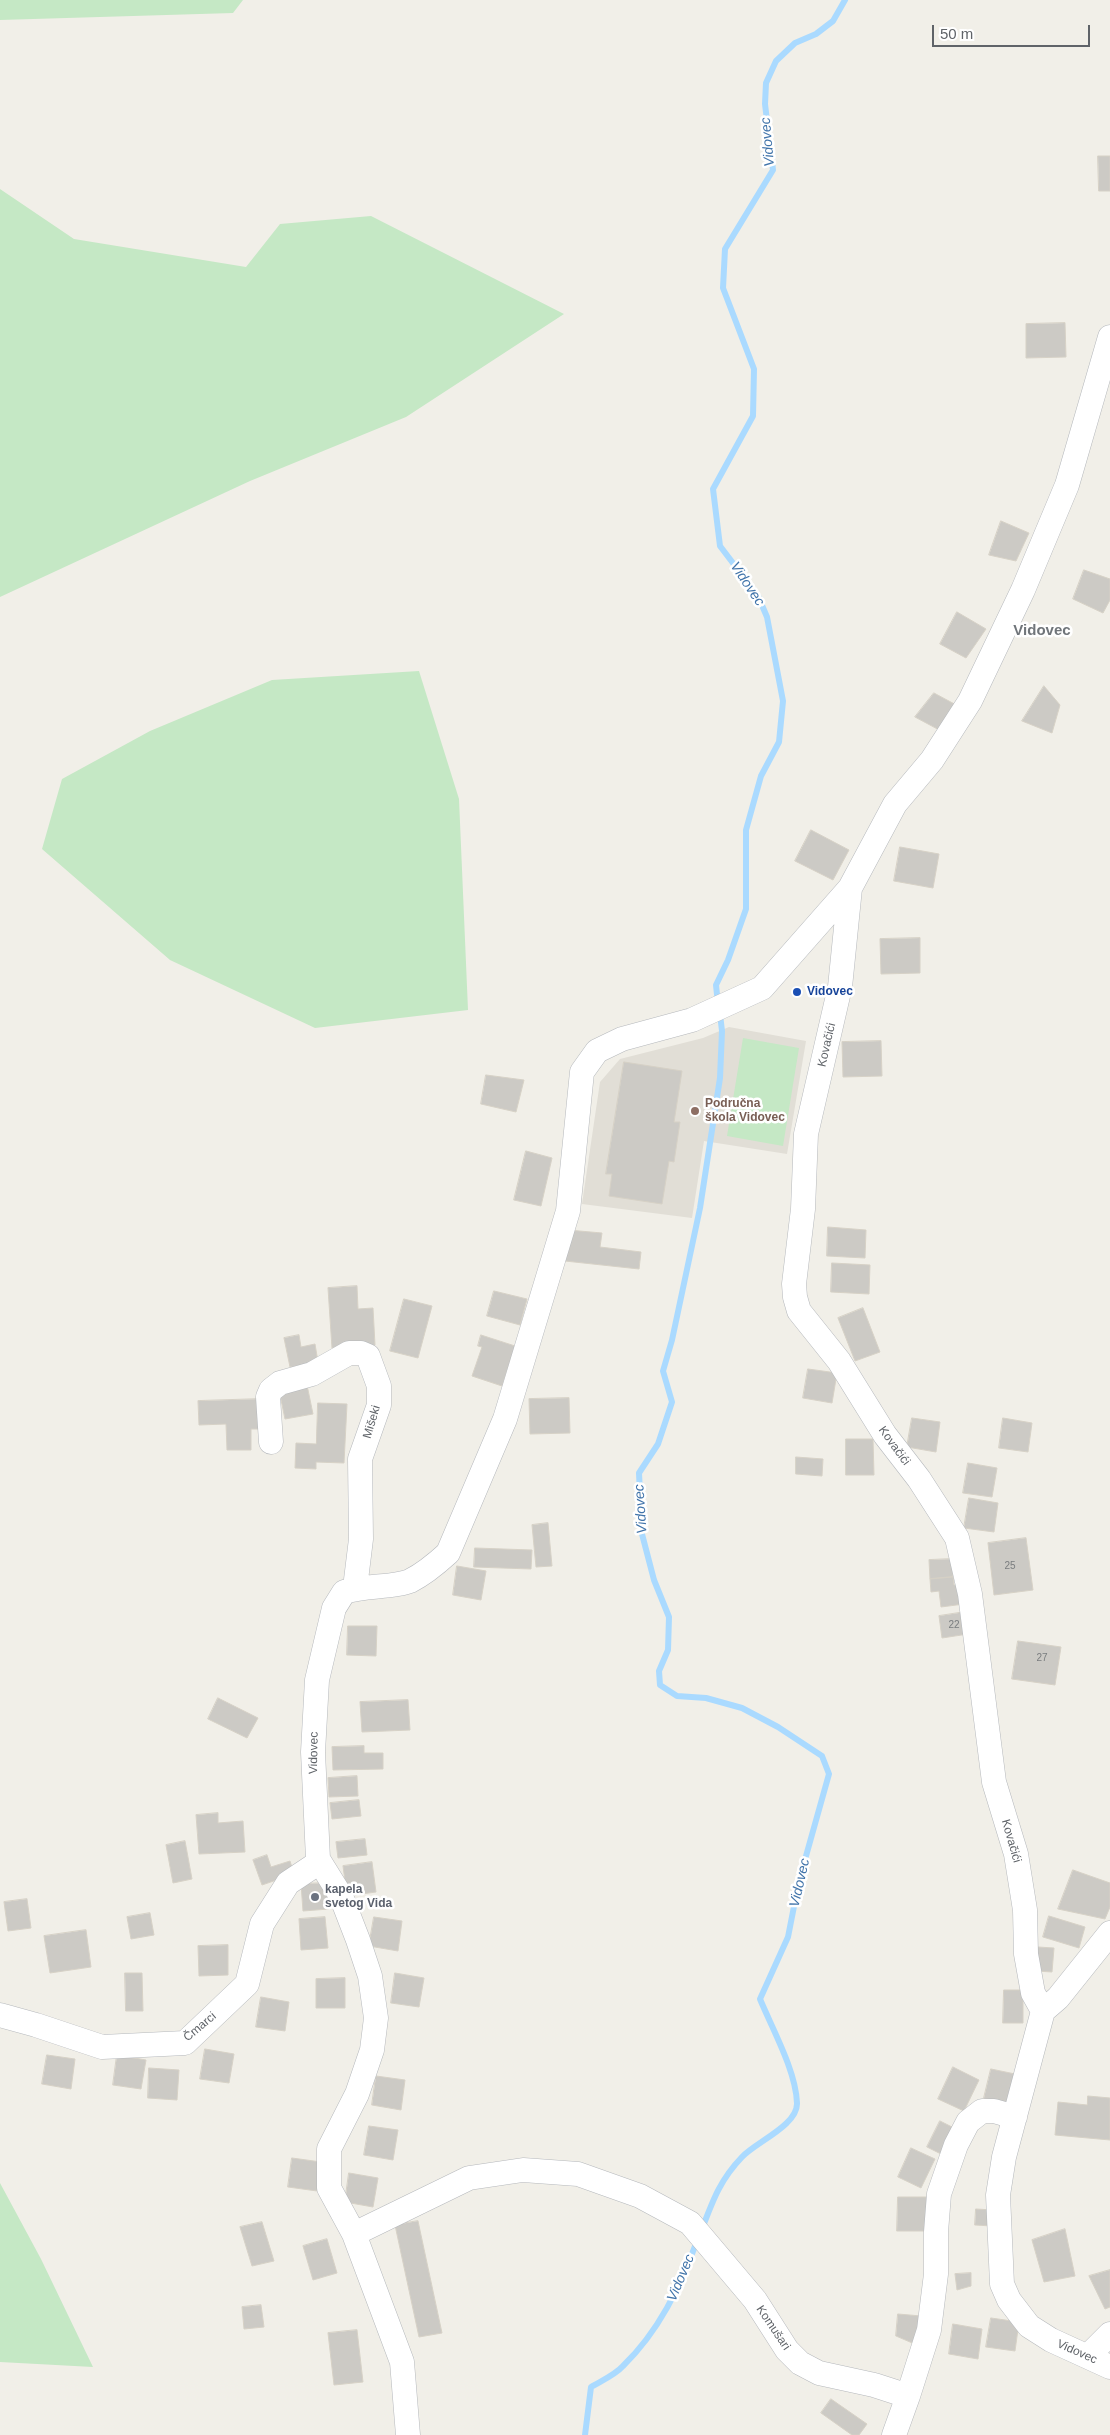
<!DOCTYPE html>
<meta charset="utf-8">
<style>
body{margin:0}
#map{position:relative;width:1110px;height:2435px;overflow:hidden;background:#f1efe8;font-family:Arial,sans-serif}
canvas{display:block}
.scale{position:absolute;left:932px;top:25px;width:158px;height:22px;box-sizing:border-box;border:2px solid #5f6368;border-top:0;padding-left:6px;font-size:15px;line-height:18px;white-space:nowrap;color:#5f6368;-webkit-text-stroke:4px #fff;paint-order:stroke}
</style>
<div id="map">
<canvas width="1110" height="2435"></canvas>
<div class="scale">50 m</div>
</div>
<script>
const context = document.querySelector('canvas').getContext('2d');
context.lineJoin = 'round';
function fillPath(path, color) {
  context.fillStyle = color;
  context.fill(path, 'evenodd');
}
function strokePath(path, color, width, dash) {
  context.strokeStyle = color;
  context.lineWidth = width;
  context.lineCap = dash ? 'butt' : 'round';
  context.setLineDash(dash || []);
  context.stroke(path);
}
function label(font, color, halo, rows, align = 'center') {
  context.font = font + ' Arial,sans-serif';
  context.lineWidth = 5;
  context.setLineDash([]);
  context.textBaseline = 'middle';
  context.strokeStyle = halo;
  context.fillStyle = color;
  for (const [text, x, y, turn = 0] of rows) {
    context.save();
    context.translate(x, y);
    context.rotate((+turn || 0) * Math.PI / 180);
    context.textAlign = isNaN(turn) ? turn : align;
    if (halo) context.strokeText(text, 0, 0);
    context.fillText(text, 0, 0);
    context.restore();
  }
}
fillPath(new Path2D(`
 M 729,1027 L 806,1041 L 787,1154 L 704,1141 L 692,1218 L 582,1204 L 600,1082 L 620,1059 L 703,1038 Z`), '#e1ded6');
fillPath(new Path2D(`
 M 0,0 L 243,0 L 233,13 L 0,20 Z
 M 0,189 L 74,239 L 246,267 L 280,224 L 371,216 L 564,314 L 406,417 L 250,481 L 0,597 Z
 M 419,671 L 459,799 L 468,1010 L 315,1028 L 170,960 L 42,849 L 62,779 L 150,731 L 272,680 Z
 M 743,1038 L 799,1048 L 783,1146 L 727,1136 Z
 M 0,2183 L 41,2259 L 93,2367 L 0,2362 Z`), '#c5e8c5');
strokePath(new Path2D(`
 M 718,1004 L 716,985 L 728,960 L 746,909 L 746,830 L 761,776 L 779,742 L 783,701 L 767,617 L 758,596 L 720,546 L 713,489 L 753,416 L 754,369 L 723,288 L 725,249 L 773,170 L 765,104 L 766,83 L 776,61 L 795,43 L 816,34 L 833,21 L 845,0
 M 702,2229 C 713,2200 720,2180 742,2157 C 756,2142 798,2125 797,2103 C 796,2071 772,2028 760,1999 L 788,1937 L 799,1881 L 829,1774 L 822,1756 L 778,1727 L 742,1708 L 706,1698 L 677,1696 L 660,1685 L 659,1671 L 668,1650 L 669,1617 L 654,1580 L 642,1534 L 639,1473 L 658,1444 L 672,1402 L 663,1371 L 672,1340 L 700,1208 L 720,1078 L 722,1031 L 720,1014
 M 585,2435 L 591,2387 C 601,2381 615,2375 623,2366 C 659,2331 680,2287 697,2241`), '#aadaff', 6);
const building = new Path2D(`
 M 1098,156 L 1110,156 L 1110,191 L 1099,191 Z
 M 1065,323 L 1066,357 L 1026,358 L 1026,324 Z
 M 1001,521 L 1029,533 L 1016,561 L 989,555 Z
 M 1084,570 L 1110,579 L 1110,600 L 1103,613 L 1073,599 Z
 M 957,612 L 986,629 L 966,658 L 940,644 Z
 M 1044,686 L 1060,705 L 1052,733 L 1022,721 Z
 M 934,693 L 960,707 L 943,732 L 915,717 Z
 M 811,830 L 849,850 L 833,880 L 795,861 Z
 M 900,847 L 939,854 L 933,888 L 894,881 Z
 M 920,938 L 920,973 L 881,974 L 880,939 Z
 M 881,1041 L 882,1076 L 843,1077 L 842,1042 Z
 M 624,1062 L 682,1071 L 674,1122 L 680,1122 L 674,1162 L 669,1161 L 662,1204 L 609,1196 L 612,1174 L 606,1174 Z
 M 486,1075 L 524,1080 L 516,1112 L 481,1104 Z
 M 526,1151 L 552,1158 L 541,1206 L 514,1200 Z
 M 828,1227 L 866,1230 L 865,1258 L 827,1256 Z
 M 568,1230 L 602,1233 L 600,1247 L 641,1252 L 639,1269 L 565,1261 Z
 M 832,1263 L 870,1265 L 869,1294 L 831,1292 Z
 M 357,1286 L 358,1309 L 373,1308 L 375,1345 L 332,1348 L 328,1288 Z
 M 494,1291 L 527,1299 L 520,1325 L 487,1316 Z
 M 404,1299 L 432,1306 L 418,1358 L 390,1351 Z
 M 863,1308 L 880,1352 L 855,1361 L 838,1318 Z
 M 299,1335 L 301,1347 L 315,1344 L 318,1362 L 290,1367 L 284,1338 Z
 M 481,1335 L 515,1346 L 502,1386 L 472,1376 L 482,1347 L 478,1346 Z
 M 808,1369 L 837,1373 L 832,1403 L 803,1398 Z
 M 307,1385 L 313,1414 L 285,1419 L 279,1390 Z
 M 569,1398 L 570,1433 L 530,1434 L 529,1399 Z
 M 261,1399 L 261,1429 L 251,1429 L 251,1450 L 227,1450 L 226,1424 L 199,1425 L 198,1401 Z
 M 318,1403 L 347,1404 L 344,1463 L 316,1462 L 316,1469 L 295,1468 L 296,1443 L 316,1444 Z
 M 912,1418 L 940,1422 L 936,1452 L 907,1447 Z
 M 1003,1418 L 1032,1423 L 1028,1452 L 999,1448 Z
 M 846,1439 L 873,1439 L 874,1475 L 846,1475 Z
 M 796,1457 L 823,1459 L 822,1476 L 796,1474 Z
 M 968,1463 L 997,1468 L 992,1497 L 963,1493 Z
 M 969,1498 L 998,1503 L 994,1532 L 964,1528 Z
 M 548,1523 L 552,1566 L 536,1567 L 532,1525 Z
 M 1026,1538 L 1033,1590 L 994,1595 L 988,1543 Z
 M 475,1548 L 532,1550 L 531,1569 L 474,1567 Z
 M 952,1559 L 953,1577 L 930,1579 L 929,1560 Z
 M 457,1566 L 486,1571 L 481,1600 L 453,1595 Z
 M 953,1577 L 954,1585 L 962,1584 L 964,1604 L 941,1607 L 939,1591 L 931,1592 L 930,1579 Z
 M 965,1612 L 968,1634 L 942,1638 L 939,1616 Z
 M 348,1626 L 377,1626 L 376,1656 L 347,1655 Z
 M 1018,1641 L 1061,1647 L 1055,1685 L 1012,1679 Z
 M 218,1698 L 258,1718 L 247,1738 L 208,1719 Z
 M 408,1700 L 410,1730 L 362,1732 L 360,1702 Z
 M 364,1746 L 364,1753 L 383,1753 L 383,1769 L 333,1770 L 332,1747 Z
 M 357,1776 L 358,1796 L 329,1797 L 328,1778 Z
 M 359,1800 L 361,1816 L 332,1819 L 330,1803 Z
 M 218,1813 L 218,1823 L 243,1821 L 245,1852 L 199,1854 L 196,1815 Z
 M 365,1839 L 367,1855 L 338,1858 L 336,1842 Z
 M 185,1841 L 192,1879 L 173,1883 L 166,1845 Z
 M 267,1855 L 271,1867 L 290,1861 L 294,1874 L 262,1885 L 253,1860 Z
 M 372,1862 L 376,1892 L 347,1896 L 343,1866 Z
 M 1073,1870 L 1110,1883 L 1110,1907 L 1105,1919 L 1058,1909 Z
 M 327,1883 L 329,1909 L 303,1911 L 301,1884 Z
 M 27,1899 L 31,1928 L 8,1931 L 4,1902 Z
 M 150,1913 L 154,1935 L 131,1939 L 127,1917 Z
 M 1049,1916 L 1085,1927 L 1079,1948 L 1043,1937 Z
 M 325,1917 L 328,1948 L 301,1950 L 299,1919 Z
 M 374,1917 L 402,1921 L 398,1951 L 369,1946 Z
 M 86,1930 L 91,1967 L 50,1973 L 44,1936 Z
 M 228,1945 L 228,1975 L 199,1976 L 198,1946 Z
 M 1038,1947 L 1054,1948 L 1052,1972 L 1036,1971 Z
 M 125,1973 L 142,1973 L 143,2011 L 126,2011 Z
 M 395,1973 L 424,1978 L 419,2007 L 391,2003 Z
 M 345,1978 L 345,2008 L 316,2008 L 316,1979 Z
 M 1004,1990 L 1023,1990 L 1023,2023 L 1003,2023 Z
 M 261,1997 L 289,2002 L 285,2031 L 256,2027 Z
 M 205,2049 L 234,2054 L 229,2083 L 200,2079 Z
 M 47,2055 L 75,2059 L 71,2089 L 42,2084 Z
 M 117,2055 L 146,2060 L 141,2089 L 113,2085 Z
 M 953,2067 L 979,2080 L 964,2111 L 938,2099 Z
 M 149,2068 L 179,2070 L 177,2100 L 148,2098 Z
 M 991,2069 L 1015,2074 L 1007,2104 L 984,2098 Z
 M 376,2076 L 405,2080 L 401,2110 L 372,2105 Z
 M 1088,2096 L 1110,2098 L 1110,2140 L 1055,2135 L 1058,2102 L 1087,2105 Z
 M 940,2121 L 956,2129 L 943,2155 L 927,2147 Z
 M 369,2126 L 398,2130 L 393,2160 L 364,2155 Z
 M 911,2148 L 935,2159 L 921,2188 L 898,2177 Z
 M 292,2158 L 321,2162 L 317,2191 L 288,2187 Z
 M 349,2173 L 378,2178 L 373,2207 L 345,2202 Z
 M 898,2197 L 927,2197 L 927,2231 L 897,2231 Z
 M 976,2209 L 993,2210 L 992,2226 L 975,2225 Z
 M 418,2221 L 442,2333 L 419,2337 L 395,2225 Z
 M 262,2222 L 274,2261 L 252,2266 L 240,2227 Z
 M 1065,2229 L 1075,2276 L 1044,2282 L 1032,2240 Z
 M 327,2239 L 337,2273 L 313,2280 L 303,2246 Z
 M 1110,2270 L 1110,2307 L 1105,2309 L 1089,2276 Z
 M 971,2273 L 971,2286 L 957,2290 L 955,2274 Z
 M 261,2305 L 264,2327 L 244,2329 L 242,2307 Z
 M 898,2314 L 921,2316 L 917,2345 L 896,2336 Z
 M 991,2318 L 1019,2322 L 1015,2351 L 986,2347 Z
 M 953,2324 L 982,2329 L 978,2359 L 949,2354 Z
 M 357,2330 L 363,2382 L 334,2385 L 328,2333 Z
 M 831,2399 L 867,2424 L 859,2435 L 852,2435 L 821,2413 Z`);
fillPath(building, '#cccac5');
strokePath(building, '#d6d1c6', 1);
const minor = new Path2D(`
 M 850,888 L 840,987 L 806,1134 L 803,1209 L 794,1284 L 795,1297 L 799,1311 L 839,1361 L 885,1435 L 919,1479 L 957,1538 L 970,1594 L 994,1782 L 1016,1854 L 1025,1910 L 1026,1954 L 1033,1993 L 1043,2011
 M 271,1442 L 268,1397 L 271,1390 L 280,1383 L 312,1374 L 349,1353 L 361,1353 L 368,1356 L 379,1386 L 379,1405 L 360,1459 L 361,1539 L 355,1588
 M 1110,1933 L 1058,1998 L 1043,2011 L 1004,2157 L 998,2195 L 1002,2284 L 1009,2300 L 1029,2326 L 1051,2340 L 1110,2367
 M 0,2015 L 36,2025 L 102,2047 L 185,2043 L 247,1984 L 262,1924 L 288,1883 L 318,1863
 M 354,2234 L 469,2178 L 523,2170 L 578,2174 L 640,2196 L 690,2223 L 755,2300 L 787,2350 L 800,2363 L 819,2373 L 874,2385 L 908,2396 L 929,2330 L 936,2274 L 936,2232 L 939,2194 L 956,2145 L 968,2122 L 982,2111 L 994,2111 L 1015,2117
 M 1088,2356 L 1110,2334
 M 408,2435 L 402,2362 L 354,2234 L 329,2188 L 329,2149 L 357,2094 L 372,2050 L 376,2018 L 370,1976 L 358,1940 L 341,1896 L 318,1859 L 313,1752 L 317,1680 L 334,1608 L 344,1592 C 364,1585 393,1588 410,1581 C 424,1574 436,1564 448,1553 L 505,1419 L 568,1211 L 582,1072 L 597,1051 L 622,1039 L 692,1020 L 762,988 L 850,888 L 895,804 L 932,760 L 970,701 L 1023,590 L 1067,485 L 1110,337
 M 894,2435 L 908,2396`);
strokePath(minor, '#b5b8bc', 25);
strokePath(minor, '#fff', 24);
for (const [x, y, r, color] of [
 [797,992,5,"#1a4fb4"],
 [695,1111,5,"#8d6e63"],
 [315,1897,5,"#6b7280"]
]) {
  const dot = new Path2D();
  dot.arc(x, y, r, 0, 2 * Math.PI);
  context.fillStyle = color;
  context.fill(dot);
  strokePath(dot, '#fff', 2);
}
label('10px', '#7a7d7f', null, [
 ["25",1010,1566],
 ["22",954,1625],
 ["27",1042,1658]
]);
label('bold 12px', '#164399', '#fff', [
 ["Vidovec",807,992]
], 'left');
label('12px', '#5f6368', '#fff', [
 ["Kovačići",827,1045,-77],
 ["Mišeki",372,1422,-73],
 ["Kovačići",894,1446,54],
 ["Vidovec",314,1753,-89],
 ["Kovačići",1011,1841,74],
 ["Čmarci",200,2027,-40],
 ["Komušari",773,2328,56],
 ["Vidovec",1077,2352,24]
]);
label('bold 12px', '#785e54', '#fff', [
 ["Područna",705,1104],
 ["škola Vidovec",705,1118]
], 'left');
label('bold 12px', '#5b616d', '#fff', [
 ["kapela",325,1890],
 ["svetog Vida",325,1904]
], 'left');
label('italic 14px', '#4174aa', '#fff', [
 ["Vidovec",768,142,-95],
 ["Vidovec",747,584,56],
 ["Vidovec",641,1509,-94],
 ["Vidovec",800,1883,-77],
 ["Vidovec",681,2278,-67]
]);
label('bold 15px', '#70757a', '#fff', [
 ["Vidovec",1042,631]
]);
</script>
